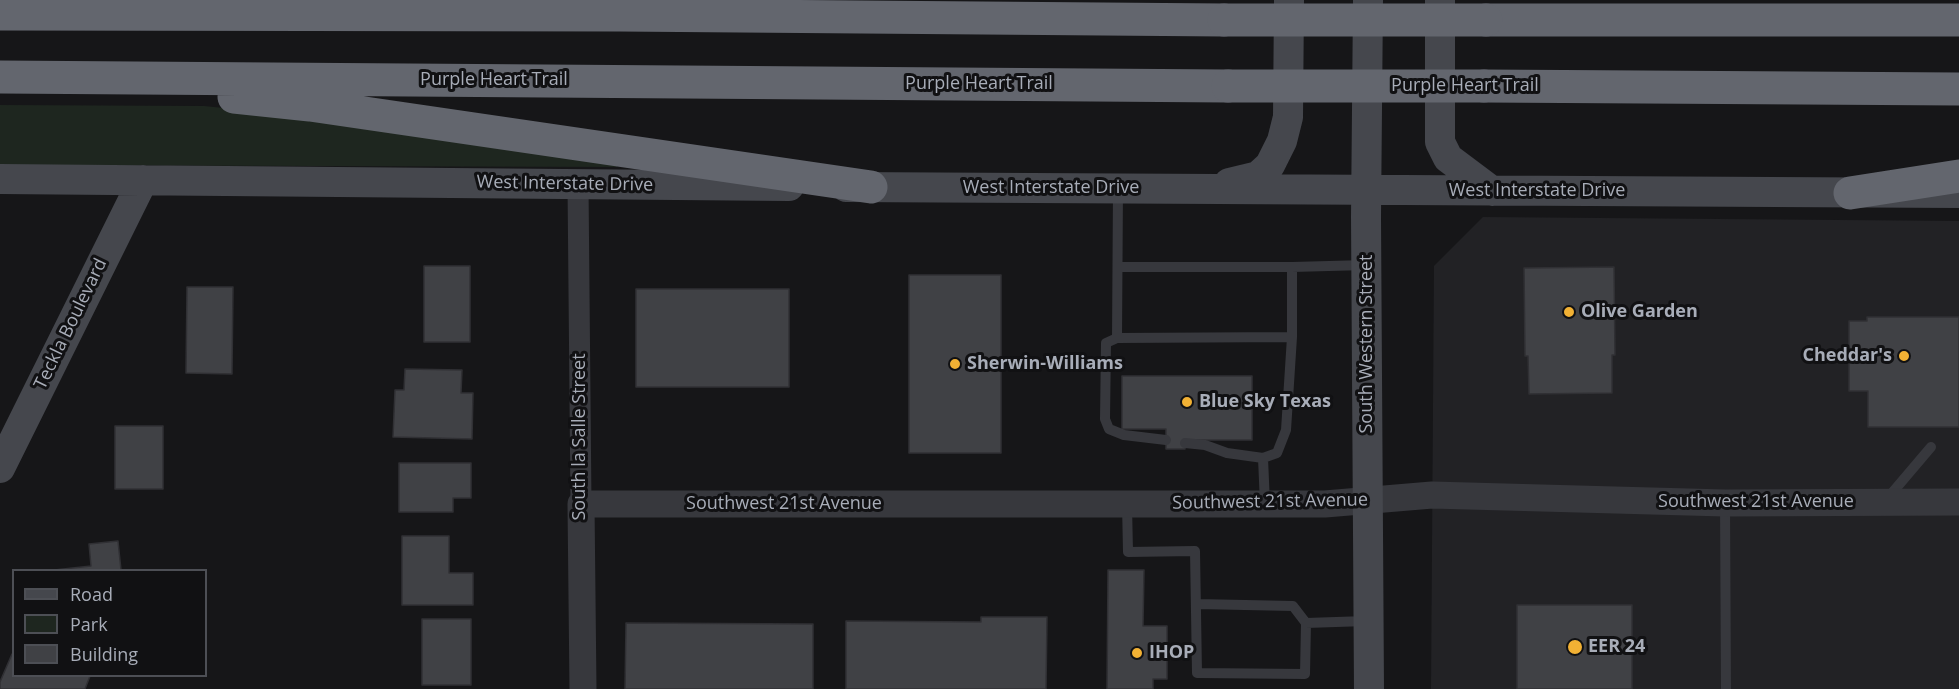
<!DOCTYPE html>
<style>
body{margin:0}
#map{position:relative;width:1959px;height:689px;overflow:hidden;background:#161618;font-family:"Open Sans",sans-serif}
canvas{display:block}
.legend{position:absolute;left:12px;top:569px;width:195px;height:108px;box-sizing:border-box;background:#111113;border:2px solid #4d4f55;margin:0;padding:8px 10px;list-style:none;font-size:18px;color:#a8adb8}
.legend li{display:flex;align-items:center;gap:12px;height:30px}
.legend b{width:30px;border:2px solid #4d4f55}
</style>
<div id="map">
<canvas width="1959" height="689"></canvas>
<ul class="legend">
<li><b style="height:8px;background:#45474d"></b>Road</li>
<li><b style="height:16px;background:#1e261f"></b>Park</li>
<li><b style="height:16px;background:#404145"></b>Building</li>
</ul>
</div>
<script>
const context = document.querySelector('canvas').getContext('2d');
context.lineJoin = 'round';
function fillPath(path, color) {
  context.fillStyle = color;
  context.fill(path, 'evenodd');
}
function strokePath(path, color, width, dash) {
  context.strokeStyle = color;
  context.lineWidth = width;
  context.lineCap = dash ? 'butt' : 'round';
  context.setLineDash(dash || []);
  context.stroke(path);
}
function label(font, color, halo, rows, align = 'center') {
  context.font = font + ' "Open Sans",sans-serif';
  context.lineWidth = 6;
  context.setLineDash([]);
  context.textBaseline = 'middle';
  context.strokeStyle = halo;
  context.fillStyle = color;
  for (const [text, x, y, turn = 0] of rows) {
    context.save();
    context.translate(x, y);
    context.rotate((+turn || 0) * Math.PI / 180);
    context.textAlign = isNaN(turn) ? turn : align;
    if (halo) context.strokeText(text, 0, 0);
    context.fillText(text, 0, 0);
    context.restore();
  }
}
fillPath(new Path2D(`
 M 1483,217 L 1959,221 L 1959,689 L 1431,689 L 1434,266 Z`), '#222225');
fillPath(new Path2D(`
 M 0,105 L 204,106 L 411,127 L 620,157 L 617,167 L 0,165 Z`), '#1e261f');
const building = new Path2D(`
 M 424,266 L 470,266 L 470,342 L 424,342 Z
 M 1614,267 L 1615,355 L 1612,355 L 1612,393 L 1529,394 L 1528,356 L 1525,356 L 1524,268 Z
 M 909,275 L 1001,275 L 1001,453 L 909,453 Z
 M 187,287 L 233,287 L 232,374 L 186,373 Z
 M 636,289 L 789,289 L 789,387 L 636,387 Z
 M 1867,317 L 1959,317 L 1959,427 L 1868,427 L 1868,391 L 1849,391 L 1849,321 L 1867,321 Z
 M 405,369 L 462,370 L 461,393 L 473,393 L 472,439 L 393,437 L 395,390 L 404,390 Z
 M 1122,376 L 1252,376 L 1252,440 L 1185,440 L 1185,449 L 1166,449 L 1166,429 L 1122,429 Z
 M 115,426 L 163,426 L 163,489 L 115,489 Z
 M 399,463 L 471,463 L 471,498 L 453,498 L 453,512 L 399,512 Z
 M 402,536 L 449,536 L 449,573 L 473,573 L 473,605 L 402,605 Z
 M 118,541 L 121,570 L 54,570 L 91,566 L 89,544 Z
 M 1108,570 L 1144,570 L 1143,626 L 1167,626 L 1167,679 L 1153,679 L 1153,689 L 1107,689 Z
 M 1517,605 L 1632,605 L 1632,689 L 1517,689 Z
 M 981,617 L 1047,617 L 1046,689 L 846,689 L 846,621 L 981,622 Z
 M 422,619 L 471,619 L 471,685 L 422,685 Z
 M 626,623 L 813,624 L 813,689 L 625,689 Z
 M 12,654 L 14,655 L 14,676 L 90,676 L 85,689 L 0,689 L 0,682 Z`);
fillPath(building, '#404145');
strokePath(building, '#303034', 1.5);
strokePath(new Path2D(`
 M 1118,189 L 1117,338 L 1292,337 L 1292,267 L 1366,265
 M 1118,267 L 1292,267
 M 1117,338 L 1106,343 L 1105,419 L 1109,429 L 1124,435 L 1166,440
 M 1185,443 L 1205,445 L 1227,453 L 1263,458
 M 1886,500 L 1931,447
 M 1725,503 L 1726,689
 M 1127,504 L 1128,552 L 1195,551 L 1197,673 L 1305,674 L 1306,623 L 1293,606 L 1197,604
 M 1265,504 L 1263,458 L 1277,453 L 1286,430 L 1292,337
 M 1306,623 L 1366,621`), '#37383d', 10);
strokePath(new Path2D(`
 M 578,184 L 581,504`), '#37383d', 21);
strokePath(new Path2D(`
 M 583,689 L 581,504 L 1325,504 L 1432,495 L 1725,503 L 1959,502`), '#37383d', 27);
strokePath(new Path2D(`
 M 1368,0 L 1366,217 L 1369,689
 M 1440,0 L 1440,142 L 1448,158 L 1492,191
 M 0,179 L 789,186
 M 1229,183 L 1258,176 L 1270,165 L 1282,141 L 1288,117 L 1289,0
 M 846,187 L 1959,193
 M 0,468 L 143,180`), '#45474d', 30);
strokePath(new Path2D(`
 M 0,14 L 619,15 L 1224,20
 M 1486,20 L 1959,20
 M 0,77 L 1228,86
 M 1484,86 L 1959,89
 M 234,97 L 310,105 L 871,187
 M 1850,193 L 1959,176`), '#63666e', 33);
strokePath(new Path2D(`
 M 1224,20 L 1486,20
 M 1228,86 L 1484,86`), '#63666e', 33);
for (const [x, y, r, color] of [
 [1569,312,6,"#f2b134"],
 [1904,356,6,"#f2b134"],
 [955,364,6,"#f2b134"],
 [1187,402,6,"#f2b134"],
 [1575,647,8,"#f2b134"],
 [1137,653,6,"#f2b134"]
]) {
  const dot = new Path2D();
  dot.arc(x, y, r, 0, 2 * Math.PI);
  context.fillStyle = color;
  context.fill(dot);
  strokePath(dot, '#111113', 2);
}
label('18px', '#a8adb8', '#111113', [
 ["Purple Heart Trail",494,80],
 ["Purple Heart Trail",979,84],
 ["Purple Heart Trail",1465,86],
 ["West Interstate Drive",565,184,1],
 ["West Interstate Drive",1051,188],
 ["West Interstate Drive",1537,191],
 ["Teckla Boulevard",71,324,-64],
 ["South Western Street",1367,344,-90],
 ["South la Salle Street",580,437,-90],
 ["Southwest 21st Avenue",1270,502,-1],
 ["Southwest 21st Avenue",1756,502],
 ["Southwest 21st Avenue",784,504]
]);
label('bold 18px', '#a8adb8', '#111113', [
 ["Olive Garden",1581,312],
 ["Cheddar's",1892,356,"right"],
 ["Sherwin-Williams",967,364],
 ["Blue Sky Texas",1199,402],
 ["EER 24",1588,647],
 ["IHOP",1149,653]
], 'left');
</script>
